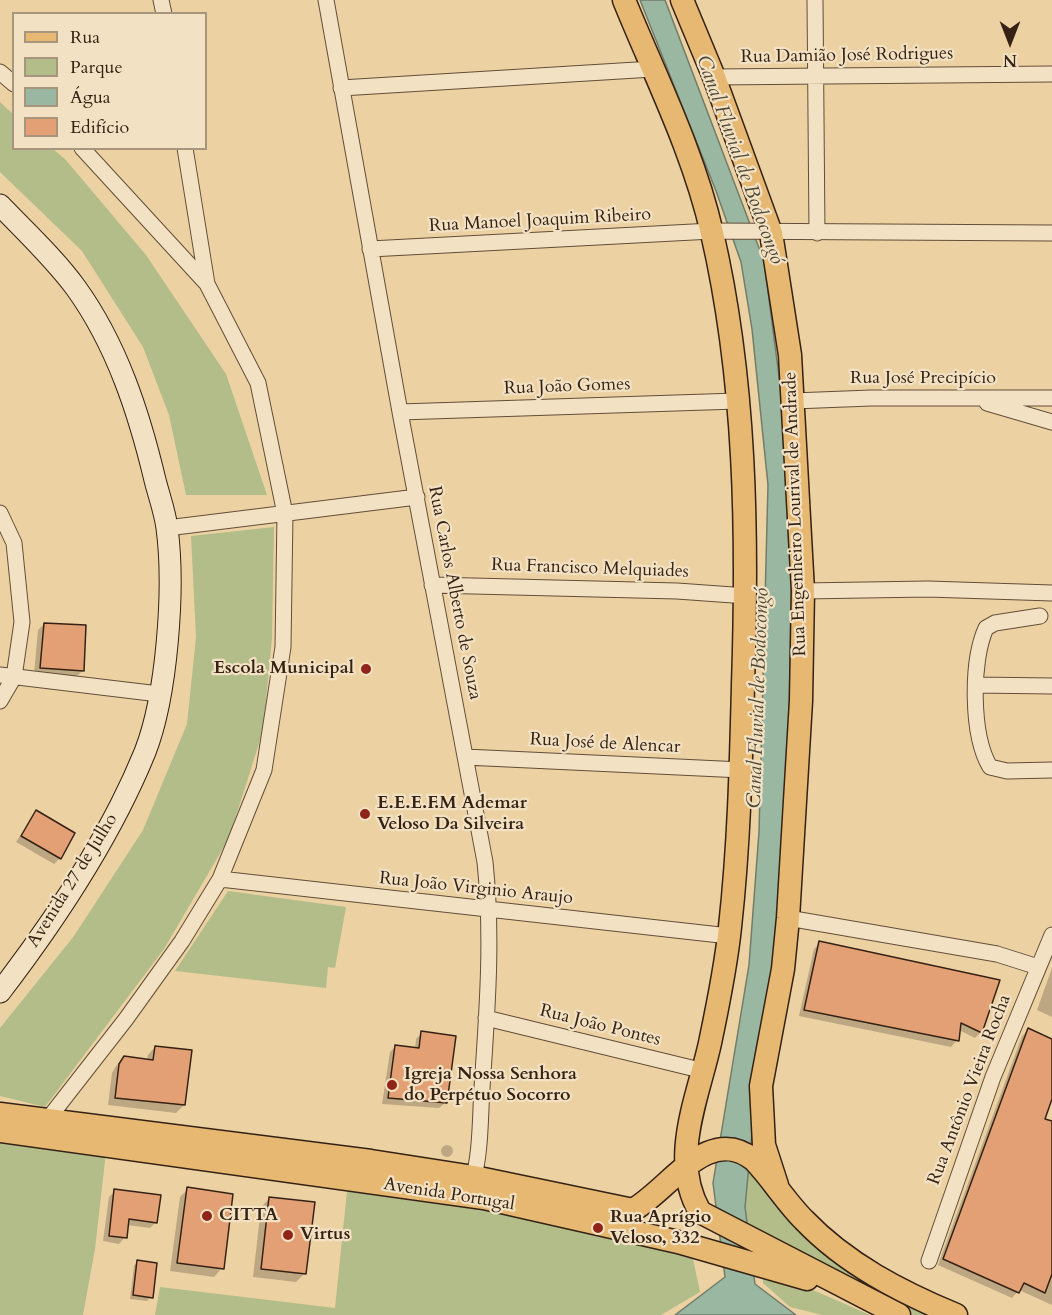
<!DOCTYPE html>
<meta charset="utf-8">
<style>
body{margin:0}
#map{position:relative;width:1052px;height:1315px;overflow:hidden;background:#ecd1a3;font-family:Cardo,serif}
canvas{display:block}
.legend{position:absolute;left:12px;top:12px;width:195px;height:138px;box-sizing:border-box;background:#f3e1c3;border:2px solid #a7957d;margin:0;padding:8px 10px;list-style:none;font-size:18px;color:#352214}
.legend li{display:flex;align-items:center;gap:12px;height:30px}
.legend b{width:30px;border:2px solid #a7957d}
.north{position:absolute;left:980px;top:12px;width:60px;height:60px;-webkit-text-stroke:4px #f3e1c3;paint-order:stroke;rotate:180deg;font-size:16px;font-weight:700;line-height:24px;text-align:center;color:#352214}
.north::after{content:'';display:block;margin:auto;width:21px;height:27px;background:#352214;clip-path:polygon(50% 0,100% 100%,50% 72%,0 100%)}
</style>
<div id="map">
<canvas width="1052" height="1315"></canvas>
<ul class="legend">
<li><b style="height:8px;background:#e6b872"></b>Rua</li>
<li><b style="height:16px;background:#b3bd89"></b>Parque</li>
<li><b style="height:16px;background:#9ab8a1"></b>Água</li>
<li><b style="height:16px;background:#e4a075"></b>Edifício</li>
</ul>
<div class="north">N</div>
</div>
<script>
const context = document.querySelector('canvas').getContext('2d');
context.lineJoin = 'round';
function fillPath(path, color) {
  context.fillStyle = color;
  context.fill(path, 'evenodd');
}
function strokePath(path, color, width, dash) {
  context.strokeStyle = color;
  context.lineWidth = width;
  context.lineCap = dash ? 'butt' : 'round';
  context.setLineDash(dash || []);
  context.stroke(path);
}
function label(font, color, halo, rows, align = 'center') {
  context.font = font + ' Cardo,serif';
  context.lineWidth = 4.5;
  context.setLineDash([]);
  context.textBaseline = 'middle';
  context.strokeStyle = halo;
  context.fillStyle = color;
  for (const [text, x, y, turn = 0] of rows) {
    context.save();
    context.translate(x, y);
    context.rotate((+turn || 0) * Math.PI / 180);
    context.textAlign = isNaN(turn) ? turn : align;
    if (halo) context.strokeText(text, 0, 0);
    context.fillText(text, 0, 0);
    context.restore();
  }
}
fillPath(new Path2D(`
 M 0,102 L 13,114 L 14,148 L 53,149 L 65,159 L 146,255 L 226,374 L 267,495 L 186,495 L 169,415 L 143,347 L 82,251 L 0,172 Z
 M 274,527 L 272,638 L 263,731 L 229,838 L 164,949 L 45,1107 L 0,1096 L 0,1028 L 74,936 L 143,830 L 187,724 L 196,637 L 191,536 Z
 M 228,891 L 346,907 L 335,968 L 328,967 L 326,988 L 175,971 Z
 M 0,1140 L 106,1152 L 95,1249 L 83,1315 L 0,1315 Z
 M 749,1165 L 933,1315 L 906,1315 L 748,1230 L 745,1207 Z
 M 347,1191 L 452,1201 L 673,1249 L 693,1259 L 700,1292 L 661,1315 L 155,1315 L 160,1287 L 335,1308 Z
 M 763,1274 L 813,1290 L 870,1315 L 822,1315 L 790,1307 L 763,1283 Z`), '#b3bd89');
const water = new Path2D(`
 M 640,0 L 665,0 L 764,261 L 793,484 L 787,841 L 776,971 L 753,1123 L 745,1207 L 755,1284 L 796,1315 L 675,1315 L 725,1277 L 713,1183 L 749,965 L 759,832 L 768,485 L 752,329 L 741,262 L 716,191 Z`);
fillPath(water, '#9ab8a1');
strokePath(water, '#727c69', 1.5);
fillPath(new Path2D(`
 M 44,624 L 82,671 L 76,677 L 34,674 L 38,630 Z
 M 36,812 L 60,858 L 54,864 L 16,842 Z
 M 820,943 L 981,1032 L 975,1038 L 959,1030 L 957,1040 L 951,1047 L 799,1016 L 814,949 Z
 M 1052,968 L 1052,1017 L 1037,1010 Z
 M 1028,1030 L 1052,1041 L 1052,1095 L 1043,1120 L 1052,1123 L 1052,1305 L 1019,1290 L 1012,1298 L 938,1265 L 1022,1036 Z
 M 422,1033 L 446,1102 L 439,1108 L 382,1104 L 390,1052 L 396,1046 L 415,1049 L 416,1039 Z
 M 155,1047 L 184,1105 L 176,1113 L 108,1105 L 112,1073 L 116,1066 L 124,1058 L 147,1060 L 148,1055 Z
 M441 1151a6 6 0 1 1 12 0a6 6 0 1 1-12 0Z
 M 188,1189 L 222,1268 L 214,1277 L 170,1271 L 180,1197 Z
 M 115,1191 L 156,1222 L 150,1228 L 127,1225 L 125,1237 L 119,1244 L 103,1241 L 109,1197 Z
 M 270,1198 L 305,1273 L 296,1282 L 253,1277 L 261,1207 Z
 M 137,1262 L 151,1297 L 147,1301 L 130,1299 L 134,1266 Z`), '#0003');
const building = new Path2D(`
 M 44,623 L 86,625 L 84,671 L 40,668 Z
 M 36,810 L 75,833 L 61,859 L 21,836 Z
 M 819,941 L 1000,980 L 982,1033 L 961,1023 L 959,1041 L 804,1010 Z
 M 1028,1028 L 1052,1039 L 1052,1099 L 1045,1119 L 1052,1121 L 1052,1274 L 1045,1293 L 1024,1283 L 1019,1293 L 943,1259 Z
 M 421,1031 L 456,1036 L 447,1103 L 388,1098 L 395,1045 L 419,1048 Z
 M 155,1046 L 192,1050 L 185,1105 L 115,1098 L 119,1064 L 124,1056 L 153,1060 Z
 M 187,1187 L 233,1194 L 224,1269 L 177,1263 Z
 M 114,1189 L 161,1195 L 157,1223 L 129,1219 L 127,1238 L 109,1236 Z
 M 269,1197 L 315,1202 L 306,1274 L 261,1269 Z
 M 137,1260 L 157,1263 L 153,1298 L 133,1295 Z`);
fillPath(building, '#e4a075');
strokePath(building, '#352214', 1.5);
const street = new Path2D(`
 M 161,0 L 164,14
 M 326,0 L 400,412 L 485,862 C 493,938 487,1013 482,1088 C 480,1119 481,1154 472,1184
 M 815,0 L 817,233
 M 0,72 L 14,84
 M 714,77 L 1052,74
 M 341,88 L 653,69
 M 185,148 L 207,284
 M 370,249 L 712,231 L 1052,233
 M 793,401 L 871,398 L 1052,398
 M 987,403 L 1052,422
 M 400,412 L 737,401
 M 0,513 L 14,543 L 22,622 L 14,677 L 0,701
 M 167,528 L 417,497
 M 432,585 L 677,591 L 747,596
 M 803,591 L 928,589 L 1052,593
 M 1040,616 L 995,623 L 986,628 C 971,661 971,735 990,767 L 1007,771 L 1052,770
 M 0,675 L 159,694
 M 976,685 L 1052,686
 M 465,757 L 742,770
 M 220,879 L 729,936
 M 788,918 L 997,954 L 1038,967
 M 486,1018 L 704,1071
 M 48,1119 L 126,1019 L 182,941 L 220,879 L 264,770 L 283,647 L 285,514 L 258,383 L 207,284 L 82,148
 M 929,1261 L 993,1077 L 1052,935`);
const secondary = new Path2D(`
 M 0,205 C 26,232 54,258 76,288 C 117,345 139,413 155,480 C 159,496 165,512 167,528 C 175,589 167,696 145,752 C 110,838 56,919 0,992`);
const primary = new Path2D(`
 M 624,0 C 655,76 694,153 712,233 C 746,380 748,534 743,685 C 741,766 739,846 730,927 C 726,966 718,1005 710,1043 C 698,1098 669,1159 700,1212 L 899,1315
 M 682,0 L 714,77 L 771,233 L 790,355 L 803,591 L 801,701 L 788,918 L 783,969 L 761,1086 L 764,1145 L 777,1185
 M 0,1114 L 371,1161 L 474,1177 L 633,1210 C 670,1189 708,1123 754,1160 C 772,1179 786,1202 804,1220 C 846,1264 901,1292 956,1315
 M 0,1131 L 484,1198 L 678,1242 L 807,1279`);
strokePath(street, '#634e38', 17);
strokePath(secondary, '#352214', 23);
strokePath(primary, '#352214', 25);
strokePath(street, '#f3e1c3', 15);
strokePath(secondary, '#f3e1c3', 21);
strokePath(primary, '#e6b872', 22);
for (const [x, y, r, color] of [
 [366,669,6,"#8f2418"],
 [365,814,6,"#8f2418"],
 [392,1085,6,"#8f2418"],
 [207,1216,6,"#8f2418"],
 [598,1228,6,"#8f2418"],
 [288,1235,6,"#8f2418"]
]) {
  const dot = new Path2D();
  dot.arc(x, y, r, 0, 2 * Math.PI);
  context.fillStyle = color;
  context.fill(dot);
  strokePath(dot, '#f3e1c3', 2);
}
label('18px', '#352214', '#f3e1c3', [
 ["Rua Damião José Rodrigues",847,56,-1],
 ["Rua Manoel Joaquim Ribeiro",540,221,-3],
 ["Rua José Precipício",923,379],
 ["Rua João Gomes",567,387,-2],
 ["Rua Engenheiro Lourival de Andrade",796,514,-92],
 ["Rua Francisco Melquiades",590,569,2],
 ["Rua Carlos Alberto de Souza",454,593,79],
 ["Rua José de Alencar",605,744,3],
 ["Avenida 27 de Julho",73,881,-58],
 ["Rua João Virginio Araujo",476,889,6],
 ["Rua João Pontes",600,1026,14],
 ["Rua Antônio Vieira Rocha",970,1090,-69],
 ["Avenida Portugal",449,1195,9]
]);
label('bold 18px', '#352214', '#f3e1c3', [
 ["Escola Municipal",354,669,"right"],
 ["E.E.E.F.M Ademar",377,804],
 ["Veloso Da Silveira",377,825],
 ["Igreja Nossa Senhora",404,1075],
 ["do Perpétuo Socorro",404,1096],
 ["CITTA",219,1216],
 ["Rua Aprígio",610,1218],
 ["Veloso, 332",610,1239],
 ["Virtus",300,1235]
], 'left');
label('italic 20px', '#4e4837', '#f3e1c3', [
 ["Canal Fluvial de Bodocongó",739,160,70],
 ["Canal Fluvial de Bodocongó",759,698,-88]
]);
</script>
